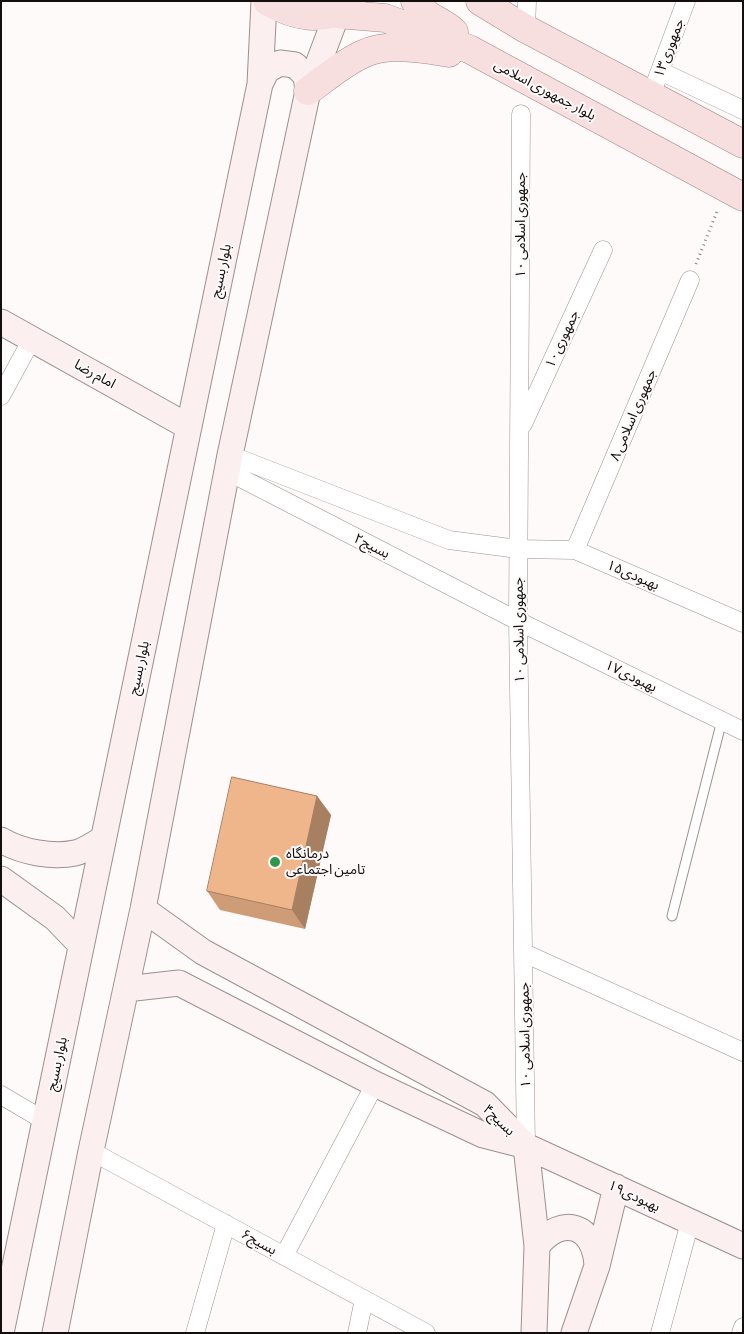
<!DOCTYPE html>
<meta charset="utf-8">
<style>
body{margin:0}
#map{position:relative;width:744px;height:1334px;overflow:hidden;background:#fefaf9;font-family:"Asap Condensed",sans-serif}
canvas{display:block}
.frame{position:absolute;inset:0;border:2px solid #120e0d;pointer-events:none}
</style>
<div id="map">
<canvas width="744" height="1334"></canvas>
<div class="frame"></div>
</div>
<script>
const context = document.querySelector('canvas').getContext('2d');
context.lineJoin = 'round';
function strokePath(path, color, width, dash) {
  context.strokeStyle = color;
  context.lineWidth = width;
  context.lineCap = dash ? 'butt' : 'round';
  context.setLineDash(dash || []);
  context.stroke(path);
}
function fillPath(path, color) {
  context.fillStyle = color;
  context.fill(path, 'evenodd');
}
function label(font, color, halo, rows, align = 'center') {
  context.font = font + ' "Asap Condensed","Noto Sans Arabic",sans-serif';
  context.lineWidth = 4;
  context.setLineDash([]);
  context.textBaseline = 'middle';
  context.strokeStyle = halo;
  context.fillStyle = color;
  for (const [text, x, y, turn = 0] of rows) {
    context.save();
    context.translate(x, y);
    context.rotate((+turn || 0) * Math.PI / 180);
    context.textAlign = isNaN(turn) ? turn : align;
    if (halo) context.strokeText(text, 0, 0);
    context.fillText(text, 0, 0);
    context.restore();
  }
}
const lane = new Path2D(`
 M 672,916 L 722,720`);
const street = new Path2D(`
 M 526,29 L 527,1
 M 660,71 L 743,110
 M 651,95 L 686,1
 M 521,114 L 518,621 L 526,1146
 M 1,396 L 32,339
 M 523,424 L 603,250
 M 230,455 L 449,540 L 518,549 L 575,550 L 743,623
 M 227,471 L 518,621 L 743,731
 M 575,550 L 690,280
 M 524,953 L 743,1052
 M 1,1095 L 45,1121
 M 91,1151 L 426,1333
 M 284,1256 L 375,1084
 M 195,1333 L 226,1224
 M 357,1333 L 364,1299
 M 660,1333 L 690,1222
 M 741,1333 L 743,1327`);
const secondary = new Path2D(`
 M 260,84 L 267,70 L 280,63 L 295,65 L 306,76 L 308,91
 M 1,322 L 189,427
 M 1,840 C 21,852 53,858 75,853 C 85,851 95,843 103,839
 M 1,879 L 55,918 L 81,945
 M 143,909 L 203,952 L 485,1104 L 526,1146
 M 126,989 L 179,983 L 375,1084 L 483,1135 L 526,1146 L 743,1246
 M 526,1146 L 537,1246 L 534,1333
 M 537,1246 C 562,1214 595,1225 597,1266
 M 1,1333 L 260,84 L 264,1
 M 55,1333 L 91,1151 L 143,909 L 230,455 L 308,91 L 337,14
 M 574,1333 L 597,1266 L 616,1187`);
const primary = new Path2D(`
 M 267,1 C 297,18 321,22 352,6
 M 415,1 C 422,17 443,20 454,32
 M 480,1 L 526,29 L 743,144
 M 337,14 L 385,18 L 469,49 L 743,197
 M 308,91 C 326,78 343,63 363,54 C 388,42 423,49 449,53`);
strokePath(lane, '#9b918f', 11);
strokePath(street, '#9b918f', 19);
strokePath(secondary, '#9b918f', 27);
strokePath(primary, '#a48889', 29);
strokePath(new Path2D(`
 M 696,264 L 718,209`), '#898584', 3, [1, 4]);
strokePath(lane, '#fff', 9);
strokePath(street, '#fff', 18);
strokePath(secondary, '#fbeff0', 25);
strokePath(primary, '#f7dfe0', 28);
fillPath(new Path2D(`
 M 317,796 L 331,815 L 305,929 L 220,910 L 207,891 Z`), '#ce9d78');
fillPath(new Path2D(`
 M 317,796 L 331,815 L 305,929 L 292,910 Z`), '#a77f61');
const building = new Path2D(`
 M 232,777 L 317,796 L 292,910 L 207,891 Z`);
fillPath(building, '#efb68b');
strokePath(building, '#a77f61', 1);
for (const [x, y, r, color] of [
 [275,862,6,"#2e964d"]
]) {
  const dot = new Path2D();
  dot.arc(x, y, r, 0, 2 * Math.PI);
  context.fillStyle = color;
  context.fill(dot);
  strokePath(dot, '#fefaf9', 2);
}
label('14px', '#120e0d', '#fefaf9', [
 ["جمهوری۱۳",669,48,-69],
 ["بلوار جمهوری اسلامی",545,90,28],
 ["جمهوری اسلامی ۱۰",521,225,-90],
 ["بلوار بسیج",221,271,-78],
 ["جمهوری۱۰",562,339,-65],
 ["امام رضا",95,374,29],
 ["جمهوری اسلامی ۸",633,415,-67],
 ["بسیج۲",372,546,27],
 ["بهبودی۱۵",633,575,23],
 ["جمهوری اسلامی ۱۰",519,630,-91],
 ["بلوار بسیج",139,668,-78],
 ["بهبودی۱۷",631,676,26],
 ["جمهوری اسلامی ۱۰",525,1035,-91],
 ["بلوار بسیج",57,1064,-78],
 ["بسیج۴",499,1120,44],
 ["بهبودی۱۹",634,1196,25],
 ["بسیج۶",259,1242,29]
]);
label('14px', '#120e0d', '#fefaf9', [
 ["درمانگاه",286,854],
 ["تامین اجتماعی",286,870]
], 'left');
</script>
